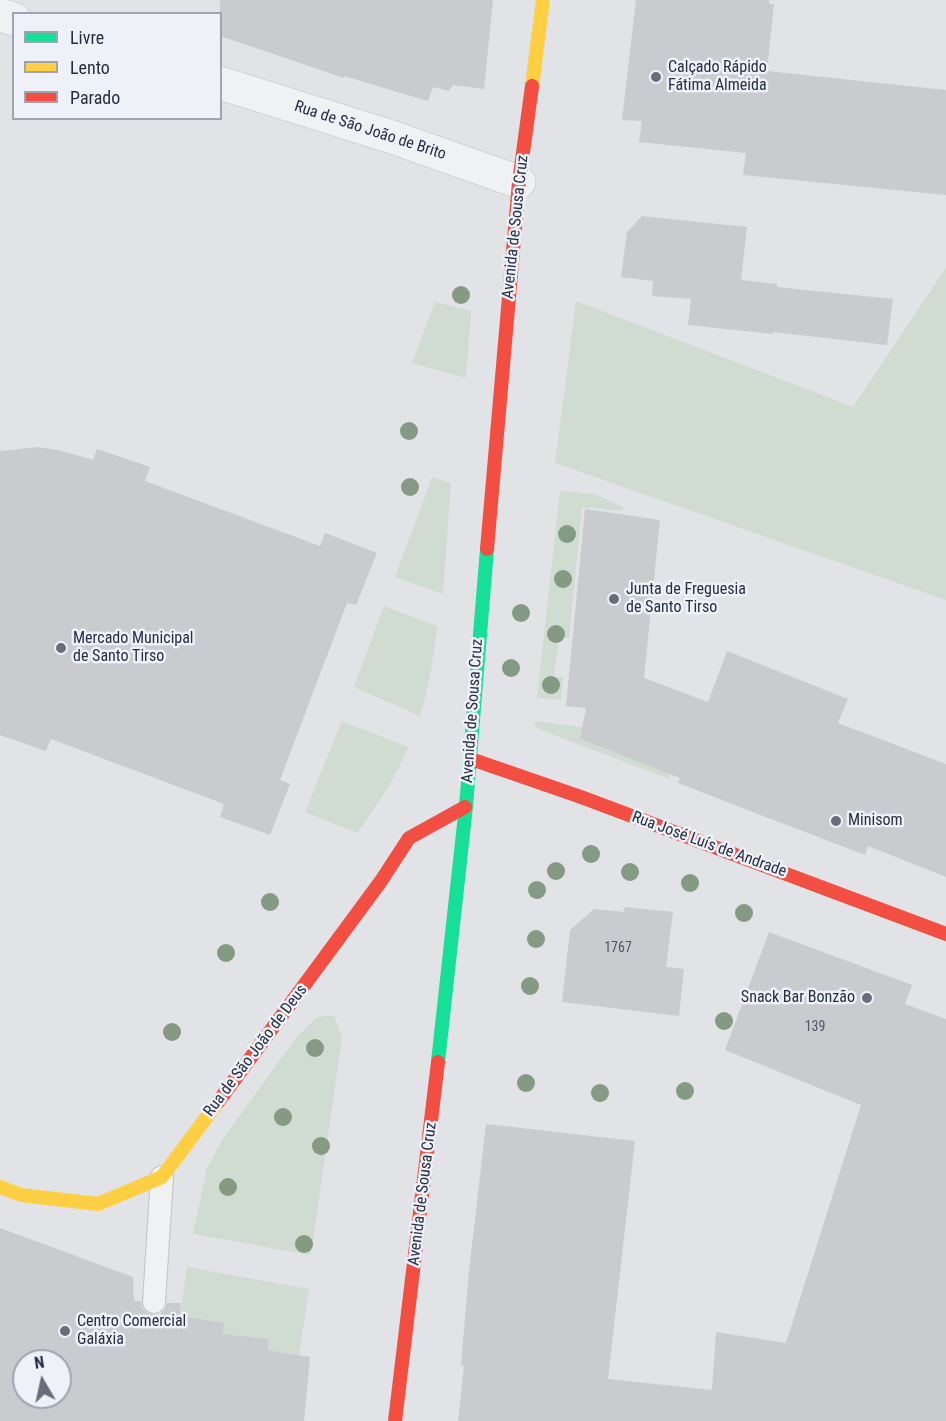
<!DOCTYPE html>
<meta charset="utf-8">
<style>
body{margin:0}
#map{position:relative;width:946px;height:1421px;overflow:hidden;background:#e1e3e6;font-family:"Roboto Condensed",sans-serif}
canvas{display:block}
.legend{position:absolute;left:12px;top:12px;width:210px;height:108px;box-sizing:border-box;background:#eef1f7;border:2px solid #9ea3af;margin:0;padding:8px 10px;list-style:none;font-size:18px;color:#262e42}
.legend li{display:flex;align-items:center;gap:12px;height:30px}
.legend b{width:30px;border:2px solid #9ea3af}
.north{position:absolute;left:12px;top:1349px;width:60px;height:60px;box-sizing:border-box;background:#eef1f7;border:2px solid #9ea3af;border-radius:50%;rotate:351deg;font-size:16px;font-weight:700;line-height:24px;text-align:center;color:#262e42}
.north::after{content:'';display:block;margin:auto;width:21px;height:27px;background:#676d7b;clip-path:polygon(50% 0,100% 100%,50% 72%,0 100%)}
</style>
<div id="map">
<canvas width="946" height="1421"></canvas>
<ul class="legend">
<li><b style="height:8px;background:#16e098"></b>Livre</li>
<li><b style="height:8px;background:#ffcf43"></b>Lento</li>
<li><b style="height:8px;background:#f24e42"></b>Parado</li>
</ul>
<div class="north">N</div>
</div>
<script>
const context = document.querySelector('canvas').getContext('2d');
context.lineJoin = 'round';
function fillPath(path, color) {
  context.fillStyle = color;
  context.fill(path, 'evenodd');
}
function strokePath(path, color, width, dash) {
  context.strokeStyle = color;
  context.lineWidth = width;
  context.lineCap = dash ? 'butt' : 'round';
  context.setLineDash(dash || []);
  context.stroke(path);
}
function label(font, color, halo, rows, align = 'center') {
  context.font = font + ' "Roboto Condensed",sans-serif';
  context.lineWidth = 5;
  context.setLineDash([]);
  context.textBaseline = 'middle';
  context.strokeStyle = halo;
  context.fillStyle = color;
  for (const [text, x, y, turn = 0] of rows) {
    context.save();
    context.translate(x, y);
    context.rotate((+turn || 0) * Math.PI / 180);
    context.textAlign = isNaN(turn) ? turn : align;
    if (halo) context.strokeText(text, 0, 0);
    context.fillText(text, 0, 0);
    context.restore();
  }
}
fillPath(new Path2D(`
 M 946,268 L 946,600 L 555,463 L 576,301 L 853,407 Z
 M 435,302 L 471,311 L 466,378 L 412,363 Z
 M 432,477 L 451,483 L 443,594 L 395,577 Z
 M 560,491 L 594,494 L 623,507 L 623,511 L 582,507 L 569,638 L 559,637 L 554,677 L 563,677 L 561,700 L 537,698 Z
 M 384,606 L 437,626 C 434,657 429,687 420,716 L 354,687 Z
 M 342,721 L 408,747 C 396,778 377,805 357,833 L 305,812 Z
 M 536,721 L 582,727 L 580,739 L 670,774 L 669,779 L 539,729 L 534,725 Z
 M 327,1015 L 334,1016 L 342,1037 L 311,1255 L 193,1234 L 207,1168 L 223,1139 L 295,1039 L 316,1018 Z
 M 187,1267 L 309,1289 L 299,1355 L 268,1350 L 269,1339 L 223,1334 L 224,1323 L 180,1316 Z`), '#d0dbd1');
fillPath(new Path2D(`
 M 220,0 L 493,0 L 484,89 L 453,85 L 449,91 L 433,87 L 428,101 L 344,76 L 344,78 L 220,36 Z
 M 636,0 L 769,0 L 769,4 L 774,4 L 767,71 L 946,90 L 946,195 L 743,175 L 746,153 L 639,142 L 642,121 L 622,120 Z
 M 642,216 L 747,227 L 741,280 L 777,284 L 777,287 L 893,299 L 887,345 L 773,332 L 773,334 L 688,325 L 691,299 L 652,296 L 653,281 L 621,277 L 627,232 Z
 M 38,447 L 58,450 L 93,460 L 97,449 L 150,467 L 145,481 L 320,546 L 325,533 L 377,553 L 356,605 L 347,603 L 280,780 L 290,784 L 270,835 L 220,817 L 224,804 L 51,739 L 46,751 L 0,735 L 0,451 Z
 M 585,509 L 660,520 L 644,678 L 708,702 L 727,651 L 848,699 L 838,723 L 946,764 L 946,877 L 868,846 L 865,855 L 758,814 L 678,783 L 680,778 L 580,739 L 586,708 L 566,706 Z
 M 625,907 L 673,912 L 666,967 L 684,969 L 679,1016 L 562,1002 L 570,930 L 594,909 L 624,912 Z
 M 769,932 L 912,985 L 905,1004 L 946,1019 L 946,1421 L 458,1421 L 464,1366 L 461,1365 L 469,1271 L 486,1124 L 635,1141 L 608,1379 L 712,1390 L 716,1332 L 786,1343 L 861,1105 L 725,1050 Z
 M 0,1228 L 133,1277 L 134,1301 L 141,1301 L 142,1308 L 147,1313 L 154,1315 L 160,1314 L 165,1309 L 167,1303 L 181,1303 L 180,1316 L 224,1323 L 223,1334 L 269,1339 L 268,1350 L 310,1357 L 304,1421 L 0,1421 ZM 24,1361 L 60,1361 L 60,1397 L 24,1397 Z`), '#c9cbcf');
const lane = new Path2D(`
 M 154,1302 L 162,1177`);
const street = new Path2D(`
 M 0,15 L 14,19
 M 220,83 L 392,137 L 519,182`);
strokePath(lane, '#bfc1c4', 24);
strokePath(street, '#bfc1c4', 34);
strokePath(lane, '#f0f1f3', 22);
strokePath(street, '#f0f1f3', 33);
strokePath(new Path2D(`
 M 438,1062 L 466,806 L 487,549`), '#16e098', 14);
strokePath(new Path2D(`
 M 532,86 L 543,0
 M 0,1187 L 21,1195 L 98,1204 L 162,1177 L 218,1102`), '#ffcf43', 14);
strokePath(new Path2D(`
 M 487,549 L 519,182 L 532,86
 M 471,759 L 581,797 L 946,934
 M 218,1102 L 381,881 L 409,838 L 465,807
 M 395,1421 L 438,1062`), '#f24e42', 14);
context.fillStyle = '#849a83';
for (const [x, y] of [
 [461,295],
 [409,431],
 [410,487],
 [567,534],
 [563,579],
 [521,613],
 [556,634],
 [511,668],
 [551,685],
 [591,854],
 [556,871],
 [630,872],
 [690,883],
 [537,890],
 [270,902],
 [744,913],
 [536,939],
 [226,953],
 [530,986],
 [724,1021],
 [172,1032],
 [315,1048],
 [526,1083],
 [685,1091],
 [600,1093],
 [283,1117],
 [321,1146],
 [228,1187],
 [304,1244]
]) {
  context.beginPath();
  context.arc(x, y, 9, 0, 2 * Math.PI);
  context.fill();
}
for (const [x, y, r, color] of [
 [656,77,6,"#676d7b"],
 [614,599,6,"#676d7b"],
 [61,648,6,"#676d7b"],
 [836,821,6,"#676d7b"],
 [867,998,6,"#676d7b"],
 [65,1331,6,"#676d7b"]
]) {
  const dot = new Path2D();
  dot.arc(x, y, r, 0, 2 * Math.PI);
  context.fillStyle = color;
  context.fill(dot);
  strokePath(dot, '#eef1f7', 2);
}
label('14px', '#505666', null, [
 ["1767",618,948],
 ["139",815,1027]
]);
label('16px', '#262e42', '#eef1f7', [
 ["Calçado Rápido",668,68],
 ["Fátima Almeida",668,86],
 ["Junta de Freguesia",626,590],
 ["de Santo Tirso",626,608],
 ["Mercado Municipal",73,639],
 ["de Santo Tirso",73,657],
 ["Minisom",848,821],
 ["Snack Bar Bonzão",855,998,"right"],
 ["Centro Comercial",77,1322],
 ["Galáxia",77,1340]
], 'left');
label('16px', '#262e42', '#eef1f7', [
 ["Rua de São João de Brito",370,131,18],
 ["Avenida de Sousa Cruz",516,227,-84],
 ["Avenida de Sousa Cruz",473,711,-86],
 ["Rua José Luís de Andrade",709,845,20],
 ["Rua de São João de Deus",256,1051,-53],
 ["Avenida de Sousa Cruz",423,1194,-83]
]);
</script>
